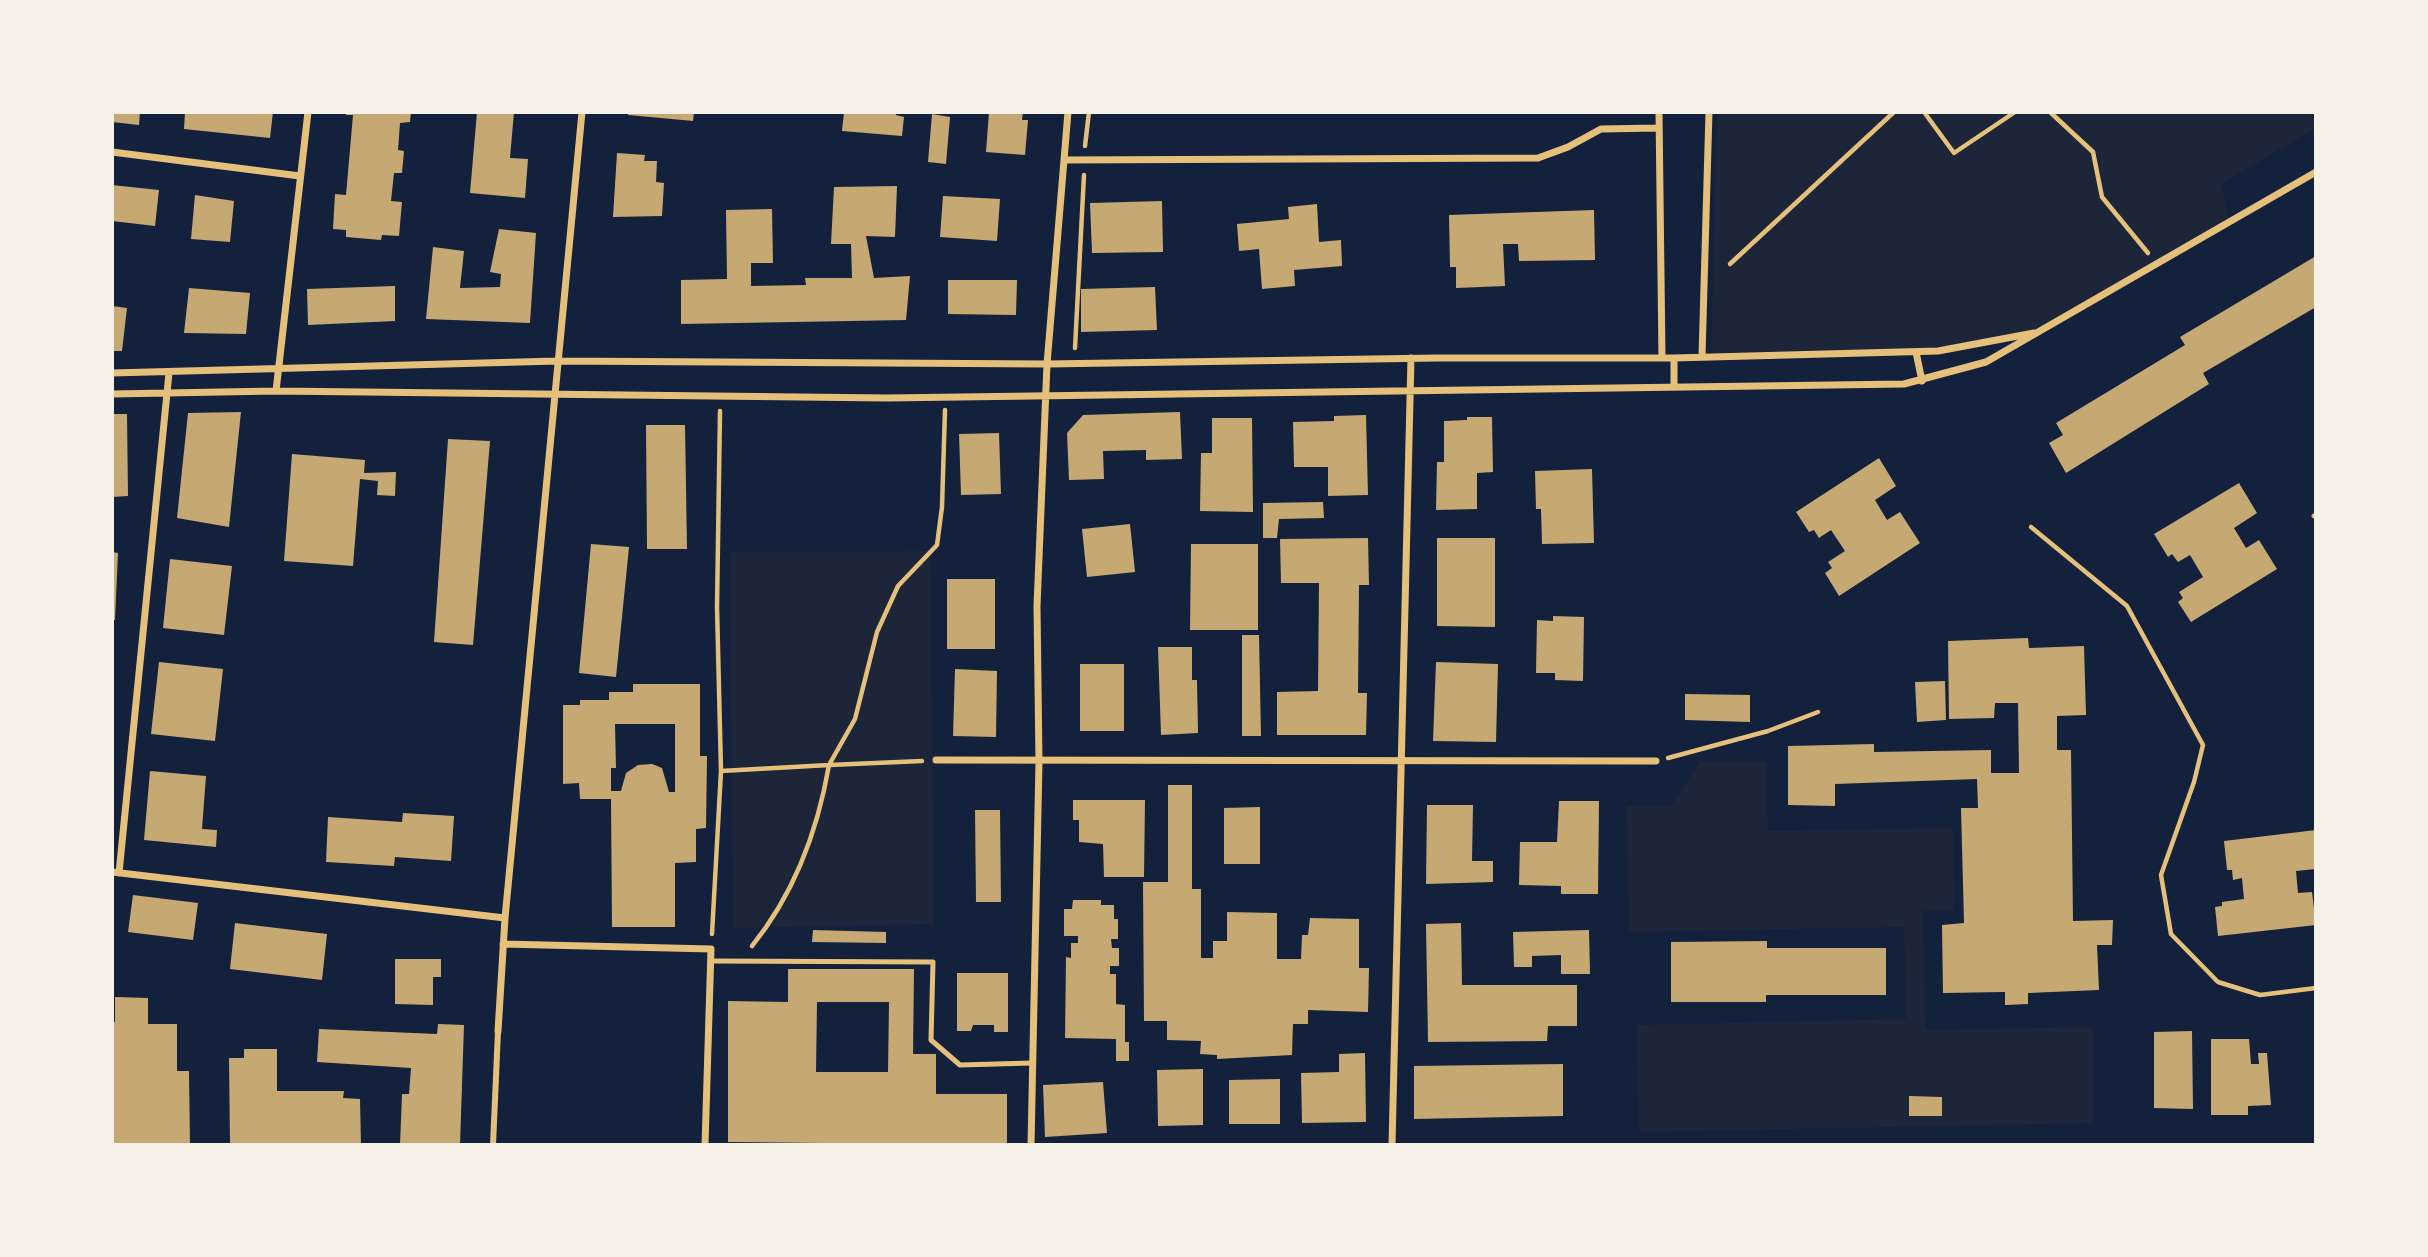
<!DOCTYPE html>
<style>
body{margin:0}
#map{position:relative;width:2428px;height:1257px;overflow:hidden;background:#14213d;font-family:"Public Sans",sans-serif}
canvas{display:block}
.frame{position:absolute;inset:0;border:114px solid #f6f1e7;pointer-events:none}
</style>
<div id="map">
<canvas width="2428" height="1257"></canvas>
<div class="frame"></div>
</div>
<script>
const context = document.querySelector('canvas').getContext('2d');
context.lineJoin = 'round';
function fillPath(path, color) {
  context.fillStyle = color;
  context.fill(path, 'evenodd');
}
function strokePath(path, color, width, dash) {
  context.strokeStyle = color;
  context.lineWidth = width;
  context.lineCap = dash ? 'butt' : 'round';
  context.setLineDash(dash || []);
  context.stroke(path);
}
fillPath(new Path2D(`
 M 1717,112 L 2316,112 L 2316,128 L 2221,184 L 2229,222 L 2042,332 L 1938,351 L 1711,356 Z
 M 930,551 L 934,924 L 733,928 L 730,552 Z
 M 1766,761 L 1768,831 L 1953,828 L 1954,910 L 1923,911 L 1925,1030 L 2093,1027 L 2094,1123 L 1639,1132 L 1637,1025 L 1906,1019 L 1904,927 L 1629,932 L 1627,806 L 1671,806 L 1700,762 Z`), '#1d2539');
fillPath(new Path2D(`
 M 112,112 L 140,112 L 139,125 L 112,122 Z
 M 185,112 L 273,112 L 270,138 L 184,129 Z
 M 347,112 L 411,112 L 410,122 L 400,123 L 398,150 L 404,151 L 402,173 L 394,173 L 391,201 L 402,202 L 399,236 L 382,235 L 381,240 L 346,237 L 346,230 L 333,229 L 335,194 L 346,195 L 353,115 L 346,115 Z
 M 477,112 L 514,112 L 510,158 L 528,159 L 525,198 L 470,193 Z
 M 628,112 L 694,112 L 693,121 L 628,115 Z
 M 844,112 L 896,112 L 896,115 L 904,117 L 902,136 L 842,131 Z
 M 989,112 L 1023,112 L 1022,120 L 1028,120 L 1025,155 L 986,152 Z
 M 932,114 L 950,117 L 946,164 L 928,162 Z
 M 617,153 L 645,155 L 644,161 L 657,161 L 656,182 L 664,183 L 662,216 L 613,217 Z
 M 112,185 L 159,190 L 155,226 L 112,221 Z
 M 897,186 L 895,237 L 866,236 L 874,278 L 910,276 L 906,320 L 681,324 L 681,280 L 727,279 L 726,210 L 772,209 L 773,263 L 751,263 L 751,286 L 806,285 L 805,278 L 852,278 L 851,244 L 831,244 L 834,187 Z
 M 195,195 L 234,201 L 230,242 L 191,239 Z
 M 943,196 L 1000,199 L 997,241 L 940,237 Z
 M 1162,201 L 1163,252 L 1092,253 L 1090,203 Z
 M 1317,204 L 1319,242 L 1341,240 L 1342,266 L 1294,270 L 1295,286 L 1262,289 L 1259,249 L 1239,251 L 1237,224 L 1289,219 L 1288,207 Z
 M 1594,210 L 1595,260 L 1519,261 L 1518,244 L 1503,244 L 1505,286 L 1456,288 L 1456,267 L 1450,267 L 1449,215 Z
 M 499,229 L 536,233 L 530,323 L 426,319 L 433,247 L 464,251 L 460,288 L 500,287 L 501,274 L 490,272 Z
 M 2316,256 L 2316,307 L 2203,373 L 2209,384 L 2066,473 L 2049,443 L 2063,435 L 2056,423 L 2185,345 L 2180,337 Z
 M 948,280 L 1017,280 L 1016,315 L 948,314 Z
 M 395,286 L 395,321 L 308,325 L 307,289 Z
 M 1155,287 L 1157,330 L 1081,332 L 1081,289 Z
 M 189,288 L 250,293 L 246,334 L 184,333 Z
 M 112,306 L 127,308 L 122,351 L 112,351 Z
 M 241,412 L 229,527 L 177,518 L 188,413 Z
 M 1180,412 L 1182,459 L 1146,460 L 1146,450 L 1103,451 L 1104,479 L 1069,480 L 1067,433 L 1083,415 Z
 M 112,414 L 127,414 L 128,496 L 112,497 Z
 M 1366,415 L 1368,495 L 1328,496 L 1328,467 L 1294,467 L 1293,422 L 1334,421 L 1334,416 Z
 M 1467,417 L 1492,417 L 1493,472 L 1477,473 L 1477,509 L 1436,510 L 1437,462 L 1444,462 L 1444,421 L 1467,420 Z
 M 1212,418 L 1252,418 L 1253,512 L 1200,511 L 1201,453 L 1212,453 Z
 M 646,425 L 685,425 L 687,549 L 647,549 Z
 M 999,433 L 1001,494 L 961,495 L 959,434 Z
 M 448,439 L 490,441 L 473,645 L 434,642 Z
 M 292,454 L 365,460 L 364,473 L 396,472 L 395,496 L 377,495 L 378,481 L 360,479 L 353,566 L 284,561 Z
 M 1879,458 L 1896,486 L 1875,500 L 1887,520 L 1900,512 L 1920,543 L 1839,596 L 1825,573 L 1832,568 L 1828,562 L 1845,551 L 1831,530 L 1819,538 L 1814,530 L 1809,532 L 1796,512 Z
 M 1592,469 L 1594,543 L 1542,544 L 1541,509 L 1536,509 L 1535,471 Z
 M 2239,483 L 2257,513 L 2234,528 L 2246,548 L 2259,540 L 2277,569 L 2191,622 L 2178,602 L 2183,598 L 2179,592 L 2203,577 L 2190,555 L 2178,562 L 2172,554 L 2168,557 L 2154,534 Z
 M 1323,502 L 1324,518 L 1279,519 L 1277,538 L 1263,538 L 1263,503 Z
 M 1130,524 L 1135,572 L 1087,577 L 1082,529 Z
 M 1368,538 L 1369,585 L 1359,585 L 1358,693 L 1367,693 L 1366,735 L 1277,735 L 1277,692 L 1318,691 L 1319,583 L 1281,583 L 1280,539 Z
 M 1437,538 L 1495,538 L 1495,627 L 1437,626 Z
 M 591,544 L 629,547 L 616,677 L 579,673 Z
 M 1191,544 L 1258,544 L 1258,630 L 1190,630 Z
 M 112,552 L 118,553 L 115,620 L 112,620 Z
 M 170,559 L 232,566 L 224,635 L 163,628 Z
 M 947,579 L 995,579 L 995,649 L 947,649 Z
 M 1553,616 L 1584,617 L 1583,681 L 1555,680 L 1555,673 L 1536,673 L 1537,620 L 1553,621 Z
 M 1242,635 L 1259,635 L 1261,736 L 1242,736 Z
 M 2028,638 L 2029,648 L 2084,646 L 2086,715 L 2057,716 L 2057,750 L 2071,750 L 2073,921 L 2113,920 L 2112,945 L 2097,945 L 2099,990 L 2028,993 L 2028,1004 L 2005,1005 L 2005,992 L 1943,993 L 1942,925 L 1964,923 L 1961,808 L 1978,808 L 1977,779 L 1835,784 L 1835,806 L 1788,805 L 1788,746 L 1874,744 L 1874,752 L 1991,750 L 1991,773 L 2019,773 L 2018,703 L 1995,703 L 1994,718 L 1949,719 L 1948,641 Z
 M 1158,647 L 1192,647 L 1192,680 L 1197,680 L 1198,733 L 1161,735 Z
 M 159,662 L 223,669 L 215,741 L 151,734 Z
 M 1436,662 L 1498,664 L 1496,742 L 1433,741 Z
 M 1080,664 L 1124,664 L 1124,731 L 1080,731 Z
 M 955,669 L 997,671 L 996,737 L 953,736 Z
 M 1945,681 L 1946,720 L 1917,722 L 1915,682 Z
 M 633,684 L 700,684 L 700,756 L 707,756 L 706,828 L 696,829 L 696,862 L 675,863 L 675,927 L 612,927 L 611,799 L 580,799 L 579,783 L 563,784 L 563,705 L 580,705 L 580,700 L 609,700 L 609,692 L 633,692 ZM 615,724 L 675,724 L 675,792 L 669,792 L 662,768 L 652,764 L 638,765 L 626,773 L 621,791 L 611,791 L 611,768 L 616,768 Z
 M 1685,694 L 1750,695 L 1750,722 L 1685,720 Z
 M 150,771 L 206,776 L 202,829 L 217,830 L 216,847 L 144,840 Z
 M 1168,785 L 1192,785 L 1192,889 L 1201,889 L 1201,958 L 1213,958 L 1213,941 L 1227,941 L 1227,912 L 1277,913 L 1277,959 L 1301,959 L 1302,935 L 1308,935 L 1310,918 L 1359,919 L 1359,968 L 1369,968 L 1368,1012 L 1308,1010 L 1308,1024 L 1293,1024 L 1292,1055 L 1217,1059 L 1217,1055 L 1200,1054 L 1201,1041 L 1167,1040 L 1167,1021 L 1144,1021 L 1143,882 L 1168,882 Z
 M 1073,800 L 1145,800 L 1144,877 L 1104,877 L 1103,844 L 1079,842 L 1079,820 L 1073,820 Z
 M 1559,801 L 1599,801 L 1598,894 L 1561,894 L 1561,886 L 1519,885 L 1520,842 L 1557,842 Z
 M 1427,805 L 1473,805 L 1472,861 L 1493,861 L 1493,882 L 1426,884 Z
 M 1260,807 L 1260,864 L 1224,864 L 1224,808 Z
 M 975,810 L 1000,810 L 1001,902 L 976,902 Z
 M 403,813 L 454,816 L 451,861 L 395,857 L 394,866 L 326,862 L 328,817 L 402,822 Z
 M 2316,830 L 2316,869 L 2296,871 L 2298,893 L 2312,892 L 2316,925 L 2218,936 L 2215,907 L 2222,906 L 2222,902 L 2244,899 L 2242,878 L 2233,880 L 2232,870 L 2227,870 L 2224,841 Z
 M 133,895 L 198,903 L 193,940 L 128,932 Z
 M 1073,900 L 1101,900 L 1101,905 L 1114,905 L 1114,919 L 1118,919 L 1118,939 L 1111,939 L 1112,948 L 1119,948 L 1119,966 L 1110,966 L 1110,974 L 1116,974 L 1116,1004 L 1125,1005 L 1125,1042 L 1129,1042 L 1129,1061 L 1116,1061 L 1116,1039 L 1065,1038 L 1066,957 L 1071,958 L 1071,943 L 1078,943 L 1078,936 L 1064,936 L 1064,909 L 1072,909 Z
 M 235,923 L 327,934 L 322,980 L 230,969 Z
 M 1461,923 L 1462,985 L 1577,985 L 1577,1026 L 1548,1026 L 1547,1041 L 1428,1042 L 1426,924 Z
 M 813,930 L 886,932 L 886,943 L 812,942 Z
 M 1589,930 L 1590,974 L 1561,974 L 1561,955 L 1532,956 L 1532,967 L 1514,967 L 1513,932 Z
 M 1767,941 L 1767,948 L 1886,948 L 1886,995 L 1766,995 L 1766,1002 L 1671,1002 L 1671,942 Z
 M 395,959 L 441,959 L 441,977 L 433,977 L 433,1005 L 395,1004 Z
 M 788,969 L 914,969 L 913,1054 L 936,1054 L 936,1094 L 1007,1094 L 1007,1145 L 728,1142 L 728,1001 L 788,1002 ZM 817,1002 L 889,1002 L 888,1072 L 816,1072 Z
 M 957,973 L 1008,973 L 1008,1032 L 994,1032 L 994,1025 L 973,1025 L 971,1031 L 957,1031 Z
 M 115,997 L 148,998 L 148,1024 L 177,1024 L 177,1071 L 189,1071 L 190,1145 L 112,1145 L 112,1022 L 115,1022 Z
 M 438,1024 L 464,1025 L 460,1145 L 400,1145 L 402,1094 L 409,1094 L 411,1068 L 317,1062 L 319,1029 L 437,1034 Z
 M 2192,1031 L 2193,1109 L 2154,1108 L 2154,1032 Z
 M 2211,1039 L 2249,1039 L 2251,1064 L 2259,1064 L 2258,1053 L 2267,1053 L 2271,1105 L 2248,1106 L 2248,1115 L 2211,1115 Z
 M 244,1049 L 277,1049 L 277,1091 L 344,1091 L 343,1098 L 360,1099 L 361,1145 L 230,1145 L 229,1058 L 244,1058 Z
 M 1365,1053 L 1366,1122 L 1302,1123 L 1301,1073 L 1339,1072 L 1339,1054 Z
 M 1563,1064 L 1563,1116 L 1414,1119 L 1414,1066 Z
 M 1203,1069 L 1203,1125 L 1158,1126 L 1157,1070 Z
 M 1280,1079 L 1280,1124 L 1229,1124 L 1229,1080 Z
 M 1103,1082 L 1107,1133 L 1045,1137 L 1043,1085 Z
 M 1909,1096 L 1942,1097 L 1942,1116 L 1909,1116 Z`), '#c6a872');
strokePath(new Path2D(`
 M 1924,112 L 1954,153 L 2015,112
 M 2050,112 L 2093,152 L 2102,197 L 2148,253
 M 1085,146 L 1089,112
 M 1730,264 L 1894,112
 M 1075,348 L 1084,175
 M 2031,527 L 2127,606 L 2203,745 L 2194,782 L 2161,875 L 2171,934 L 2218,982 L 2260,995 L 2316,988
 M 1668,758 L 1768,731 L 1818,712
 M 721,771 L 829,765 L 855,719 L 877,632 L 898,586 L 937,545 L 942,507 L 945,410
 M 712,934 L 721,771 L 717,607 L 720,411
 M 752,946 C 794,894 818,829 829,765 L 922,761`), '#e5c07b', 4.5);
strokePath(new Path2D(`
 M 2314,516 L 2316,515
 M 711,961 L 933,962 L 931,1040 L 960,1065 L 1032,1063`), '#e5c07b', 5);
strokePath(new Path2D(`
 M 493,1145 L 498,1031`), '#e5c07b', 6);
strokePath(new Path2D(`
 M 1659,112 L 1662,358
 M 112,152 L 300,176
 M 1064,160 L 1538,158 L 1568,147 L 1601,129 L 1658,128
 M 1916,352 L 1922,381
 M 1702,356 L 1709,112
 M 1674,358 L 1674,387
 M 112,373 L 557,361 L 1047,364 L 1437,358 L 1674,358 L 1938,351 L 2034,333
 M 276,391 L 308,112
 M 112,394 L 276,391 L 887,398 L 1904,384 L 1986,362 L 2316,172
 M 936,760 L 1656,761
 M 112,872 L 505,918
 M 119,873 L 169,373
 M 503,944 L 711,949 L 705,1145
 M 498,1031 L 505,918 L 582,112
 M 1031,1145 L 1039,762 L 1037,606 L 1047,364 L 1068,112
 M 1392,1145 L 1411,358`), '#e5c07b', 7);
</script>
